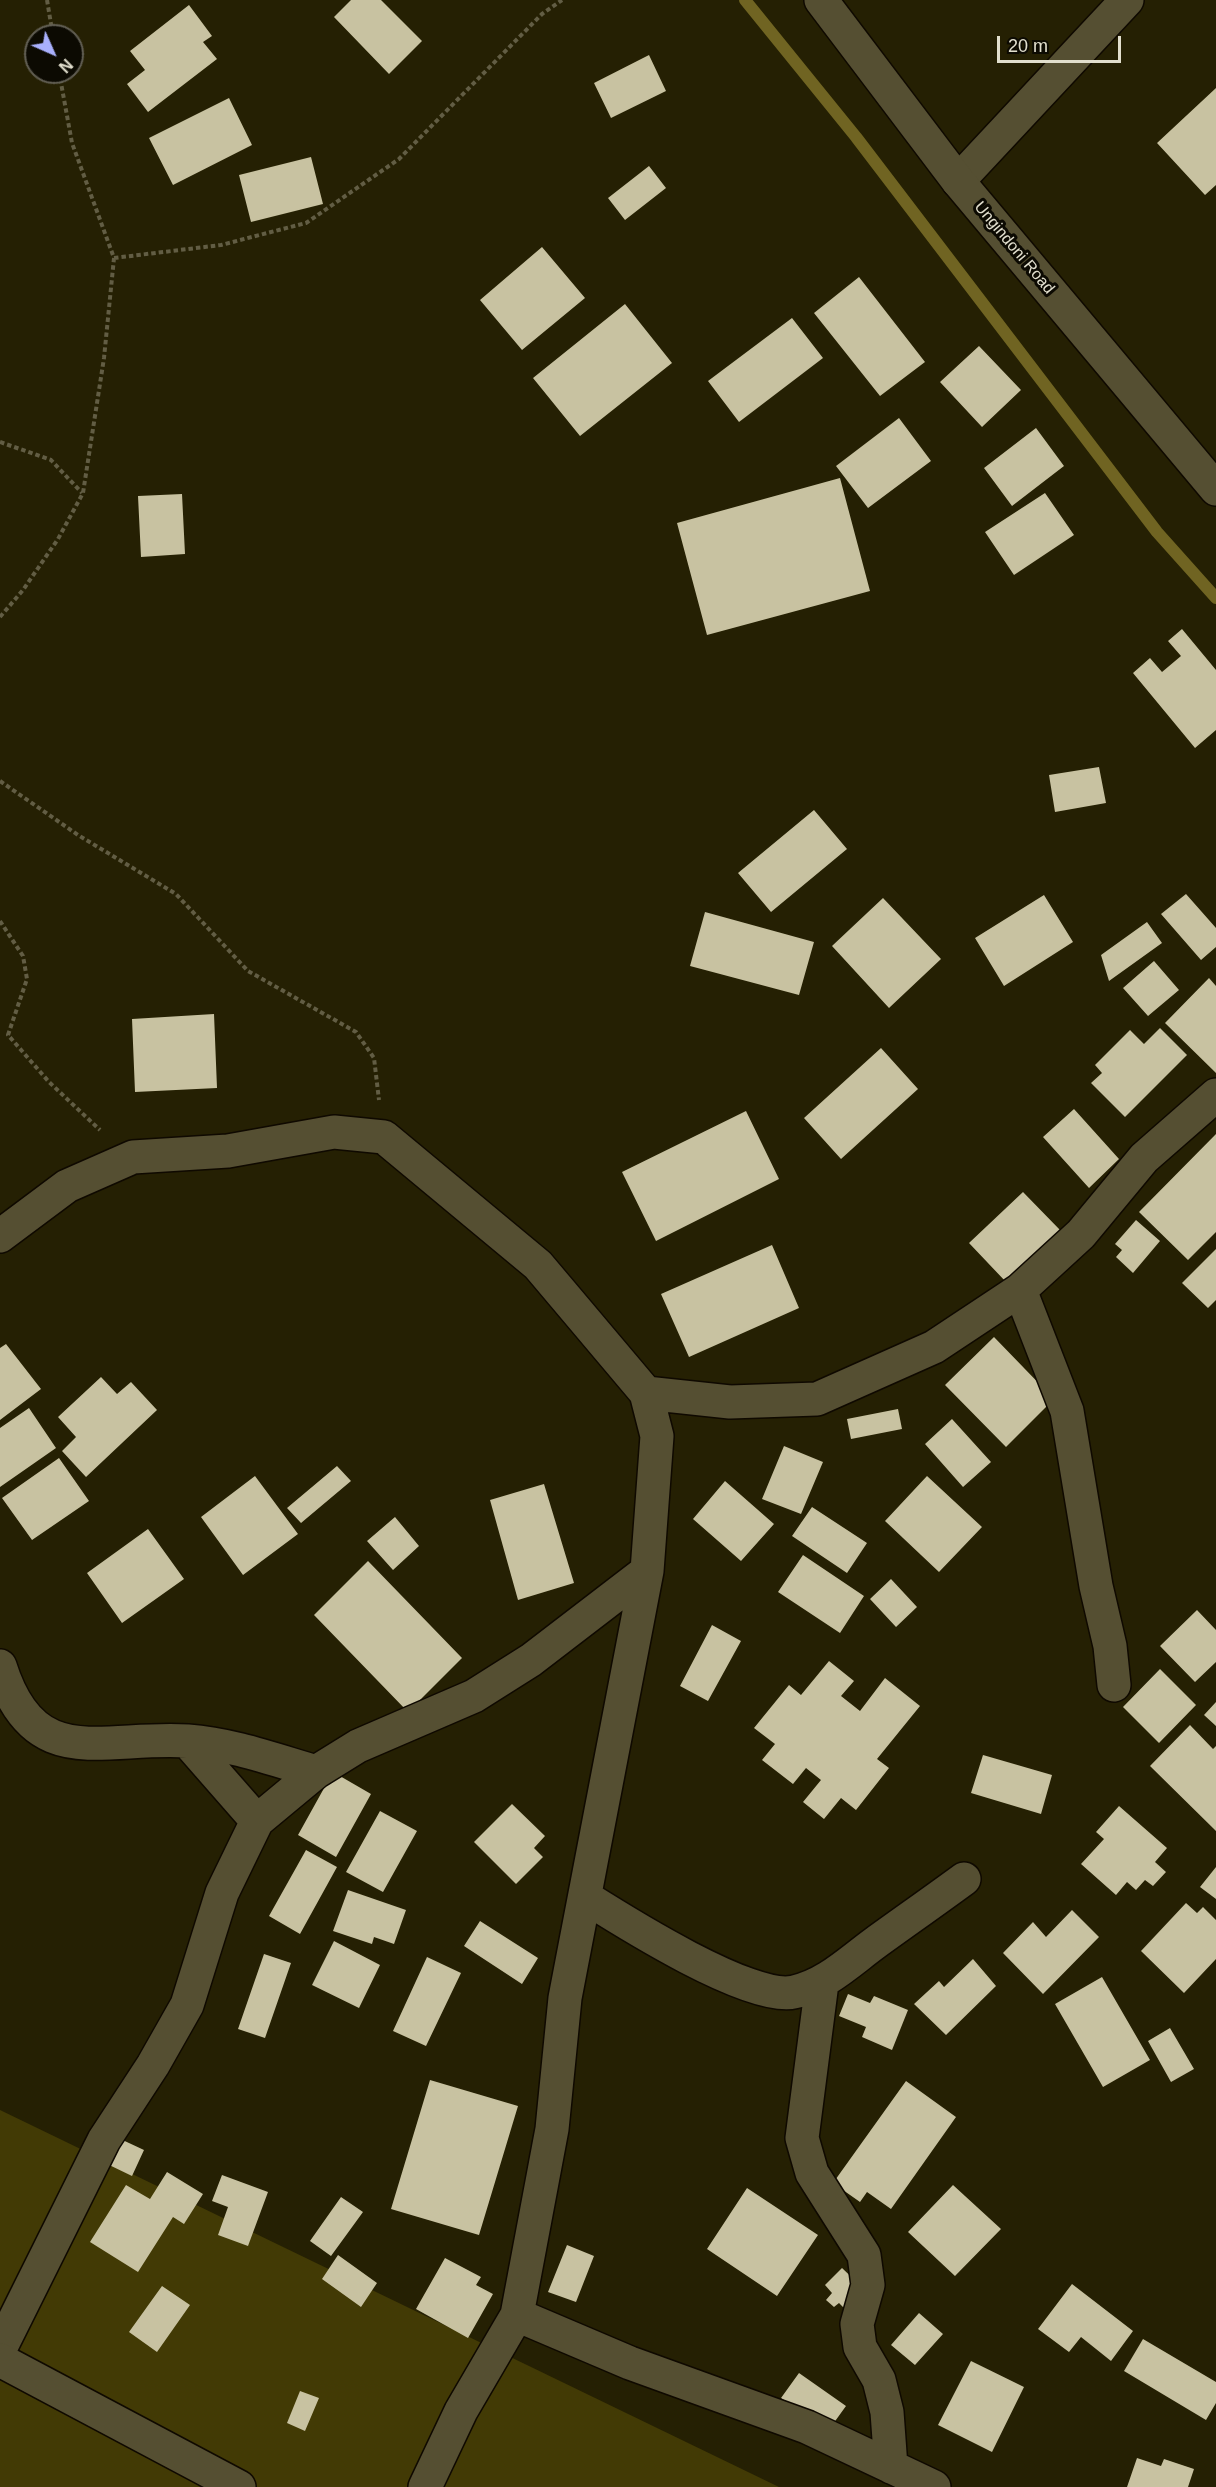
<!DOCTYPE html>
<style>
body{margin:0}
#map{position:relative;width:1216px;height:2487px;overflow:hidden;background:#252003;font-family:Helvetica,sans-serif}
canvas{display:block}
.north{position:absolute;left:24px;top:24px;width:60px;height:60px;box-sizing:border-box;background:#0c0a02;border:2px solid #625f54;border-radius:50%;rotate:135deg;font-size:16px;font-weight:700;line-height:24px;text-align:center;color:#e2dfce}
.north::after{content:'';display:block;margin:auto;width:21px;height:27px;background:#a9b0fc;clip-path:polygon(50% 0,100% 100%,50% 72%,0 100%)}
.scale{position:absolute;left:997px;top:36px;width:124px;height:27px;box-sizing:border-box;border:3px solid #e2dfce;border-top:0;padding-left:8px;font-size:18px;line-height:21px;white-space:nowrap;color:#e2dfce;-webkit-text-stroke:4px #0c0a02;paint-order:stroke}
</style>
<div id="map">
<canvas width="1216" height="2487"></canvas>
<div class="north">N</div>
<div class="scale">20 m</div>
</div>
<script>
const context = document.querySelector('canvas').getContext('2d');
context.lineJoin = 'round';
function fillPath(path, color) {
  context.fillStyle = color;
  context.fill(path, 'evenodd');
}
function strokePath(path, color, width, dash) {
  context.strokeStyle = color;
  context.lineWidth = width;
  context.lineCap = dash ? 'butt' : 'round';
  context.setLineDash(dash || []);
  context.stroke(path);
}
function label(font, color, halo, rows, align = 'center') {
  context.font = font + ' Helvetica,sans-serif';
  context.lineWidth = 6;
  context.setLineDash([]);
  context.textBaseline = 'middle';
  context.strokeStyle = halo;
  context.fillStyle = color;
  for (const [text, x, y, turn = 0] of rows) {
    context.save();
    context.translate(x, y);
    context.rotate((+turn || 0) * Math.PI / 180);
    context.textAlign = isNaN(turn) ? turn : align;
    if (halo) context.strokeText(text, 0, 0);
    context.fillText(text, 0, 0);
    context.restore();
  }
}
fillPath(new Path2D(`
 M 0,2110 L 779,2487 L 0,2487 Z`), '#423a05');
strokePath(new Path2D(`
 M 745,0 L 856,137 L 1157,532 L 1216,598`), '#706422', 12);
fillPath(new Path2D(`
 M 351,0 L 381,0 L 422,41 L 389,74 L 334,17 Z
 M 189,5 L 212,36 L 203,42 L 217,59 L 148,112 L 127,84 L 145,70 L 130,51 Z
 M 649,55 L 666,91 L 611,118 L 594,83 Z
 M 1216,88 L 1216,185 L 1205,195 L 1157,143 Z
 M 229,98 L 252,145 L 173,185 L 149,138 Z
 M 311,157 L 323,204 L 251,222 L 239,175 Z
 M 649,166 L 666,188 L 625,220 L 608,198 Z
 M 542,247 L 585,298 L 522,350 L 480,300 Z
 M 859,277 L 925,362 L 880,396 L 814,313 Z
 M 625,304 L 672,363 L 580,436 L 533,378 Z
 M 792,318 L 823,358 L 739,422 L 708,381 Z
 M 979,346 L 1021,390 L 982,427 L 940,382 Z
 M 899,418 L 931,461 L 868,508 L 836,466 Z
 M 1036,428 L 1064,466 L 1012,506 L 984,468 Z
 M 840,478 L 870,591 L 707,635 L 677,523 Z
 M 1045,493 L 1074,535 L 1014,575 L 985,532 Z
 M 182,494 L 185,554 L 141,557 L 138,496 Z
 M 1182,629 L 1216,670 L 1216,730 L 1195,748 L 1133,673 L 1150,658 L 1162,672 L 1181,656 L 1168,641 Z
 M 1099,767 L 1106,803 L 1055,812 L 1049,775 Z
 M 814,810 L 847,849 L 771,912 L 738,873 Z
 M 1186,894 L 1216,928 L 1216,947 L 1201,960 L 1161,914 Z
 M 1044,895 L 1073,942 L 1004,986 L 975,938 Z
 M 883,898 L 941,959 L 889,1008 L 832,946 Z
 M 705,912 L 814,942 L 799,995 L 690,966 Z
 M 1147,922 L 1162,943 L 1109,981 L 1101,955 Z
 M 1154,961 L 1179,990 L 1148,1016 L 1123,988 Z
 M 1209,978 L 1216,986 L 1216,1073 L 1165,1023 Z
 M 214,1014 L 217,1088 L 135,1092 L 132,1019 Z
 M 1160,1028 L 1187,1055 L 1125,1117 L 1091,1083 L 1102,1073 L 1095,1065 L 1130,1030 L 1144,1044 Z
 M 881,1048 L 918,1089 L 841,1159 L 804,1118 Z
 M 1074,1109 L 1119,1159 L 1089,1188 L 1043,1137 Z
 M 746,1111 L 779,1179 L 656,1241 L 622,1172 Z
 M 1216,1134 L 1216,1232 L 1188,1260 L 1139,1212 Z
 M 1023,1192 L 1060,1230 L 1006,1282 L 969,1243 Z
 M 1136,1220 L 1160,1241 L 1133,1273 L 1116,1257 L 1122,1250 L 1115,1244 Z
 M 772,1245 L 799,1308 L 689,1357 L 661,1294 Z
 M 1216,1249 L 1216,1300 L 1208,1308 L 1182,1283 Z
 M 994,1337 L 1054,1399 L 1006,1447 L 945,1385 Z
 M 6,1344 L 41,1389 L 0,1420 L 0,1348 Z
 M 101,1377 L 117,1394 L 131,1382 L 157,1410 L 86,1477 L 62,1451 L 76,1437 L 58,1417 Z
 M 29,1408 L 56,1448 L 0,1487 L 0,1428 Z
 M 898,1409 L 902,1429 L 851,1439 L 847,1419 Z
 M 952,1419 L 991,1462 L 963,1487 L 925,1444 Z
 M 784,1446 L 823,1462 L 801,1514 L 762,1499 Z
 M 59,1458 L 89,1501 L 32,1540 L 2,1498 Z
 M 337,1466 L 351,1481 L 301,1523 L 287,1508 Z
 M 255,1476 L 298,1534 L 243,1575 L 201,1517 Z
 M 927,1476 L 982,1527 L 939,1572 L 885,1521 Z
 M 725,1481 L 774,1524 L 741,1561 L 693,1519 Z
 M 544,1484 L 574,1583 L 518,1600 L 490,1500 Z
 M 812,1507 L 867,1543 L 847,1573 L 792,1536 Z
 M 395,1517 L 419,1546 L 393,1570 L 367,1541 Z
 M 148,1529 L 184,1579 L 122,1623 L 87,1573 Z
 M 803,1555 L 864,1596 L 840,1633 L 778,1592 Z
 M 368,1561 L 462,1658 L 408,1712 L 314,1615 Z
 M 891,1579 L 917,1607 L 896,1627 L 870,1599 Z
 M 1197,1610 L 1216,1630 L 1216,1662 L 1195,1682 L 1160,1646 Z
 M 712,1625 L 741,1641 L 708,1701 L 680,1686 Z
 M 829,1661 L 854,1681 L 841,1696 L 860,1711 L 885,1678 L 920,1706 L 877,1759 L 889,1768 L 856,1810 L 841,1798 L 824,1819 L 803,1802 L 821,1780 L 806,1768 L 793,1784 L 762,1760 L 775,1744 L 754,1728 L 789,1685 L 801,1695 Z
 M 1160,1669 L 1196,1705 L 1159,1743 L 1123,1707 Z
 M 1216,1702 L 1216,1726 L 1204,1715 Z
 M 1190,1725 L 1213,1749 L 1216,1746 L 1216,1831 L 1150,1766 Z
 M 983,1755 L 1052,1775 L 1041,1814 L 971,1793 Z
 M 333,1772 L 371,1794 L 336,1857 L 298,1835 Z
 M 512,1804 L 545,1836 L 534,1848 L 543,1857 L 516,1884 L 474,1842 Z
 M 1119,1806 L 1167,1848 L 1155,1862 L 1166,1872 L 1153,1886 L 1145,1880 L 1136,1890 L 1127,1882 L 1116,1895 L 1081,1864 L 1104,1839 L 1096,1832 Z
 M 380,1811 L 417,1831 L 383,1892 L 346,1872 Z
 M 306,1850 L 337,1867 L 300,1934 L 269,1916 Z
 M 1216,1867 L 1216,1899 L 1200,1887 Z
 M 348,1890 L 406,1910 L 394,1944 L 374,1937 L 372,1944 L 333,1931 Z
 M 1186,1903 L 1197,1913 L 1203,1907 L 1216,1920 L 1216,1959 L 1184,1993 L 1141,1951 Z
 M 1072,1910 L 1099,1937 L 1043,1994 L 1003,1953 L 1033,1922 L 1046,1937 Z
 M 480,1921 L 538,1958 L 522,1984 L 464,1946 Z
 M 334,1941 L 380,1965 L 359,2008 L 312,1985 Z
 M 264,1954 L 291,1963 L 265,2038 L 238,2029 Z
 M 427,1957 L 461,1973 L 426,2046 L 393,2031 Z
 M 973,1959 L 996,1986 L 946,2035 L 914,2004 L 939,1981 L 944,1987 Z
 M 1102,1977 L 1150,2060 L 1103,2087 L 1055,2004 Z
 M 848,1994 L 870,2003 L 874,1996 L 908,2010 L 892,2050 L 862,2037 L 866,2027 L 839,2016 Z
 M 1170,2028 L 1194,2069 L 1171,2082 L 1148,2041 Z
 M 430,2080 L 518,2106 L 479,2235 L 391,2209 Z
 M 906,2081 L 956,2117 L 891,2209 L 867,2192 L 860,2202 L 833,2183 Z
 M 114,2136 L 144,2150 L 132,2176 L 103,2162 Z
 M 167,2172 L 203,2194 L 184,2224 L 173,2217 L 138,2272 L 90,2242 L 126,2185 L 150,2199 Z
 M 222,2175 L 268,2192 L 248,2246 L 218,2235 L 228,2207 L 212,2201 Z
 M 953,2185 L 1001,2229 L 955,2276 L 908,2232 Z
 M 747,2188 L 818,2235 L 777,2296 L 707,2249 Z
 M 341,2197 L 363,2212 L 331,2256 L 310,2241 Z
 M 567,2245 L 594,2256 L 576,2302 L 548,2292 Z
 M 338,2255 L 377,2283 L 361,2307 L 322,2279 Z
 M 445,2258 L 481,2277 L 476,2285 L 493,2294 L 468,2338 L 416,2309 Z
 M 842,2268 L 865,2290 L 846,2310 L 839,2303 L 834,2307 L 826,2300 L 832,2293 L 825,2285 Z
 M 1072,2284 L 1133,2331 L 1111,2361 L 1081,2337 L 1069,2352 L 1038,2329 Z
 M 162,2286 L 190,2305 L 157,2352 L 129,2332 Z
 M 919,2313 L 943,2334 L 915,2365 L 891,2345 Z
 M 1143,2339 L 1216,2382 L 1216,2403 L 1206,2420 L 1124,2371 Z
 M 971,2361 L 1024,2387 L 992,2452 L 938,2425 Z
 M 799,2373 L 846,2406 L 828,2431 L 781,2398 Z
 M 300,2391 L 319,2398 L 305,2431 L 287,2423 Z
 M 1137,2458 L 1161,2466 L 1164,2459 L 1194,2469 L 1188,2487 L 1127,2487 Z`), '#c8c2a1');
const street = new Path2D(`
 M 958,181 L 1127,0
 M 0,1236 L 67,1186 L 133,1157 L 228,1151 L 334,1132 L 384,1137 L 538,1265 L 646,1393 L 657,1436 L 647,1571 L 565,1998 L 552,2129 L 517,2315 L 461,2411 L 425,2487
 M 1020,1290 L 1067,1411 L 1096,1586 L 1110,1646 L 1114,1685
 M 646,1393 L 730,1402 L 817,1399 L 934,1347 L 1020,1290 L 1081,1234 L 1144,1158 L 1216,1095
 M 0,1666 C 34,1775 103,1735 188,1741 C 231,1744 275,1760 316,1772
 M 187,1741 L 257,1821
 M 585,1897 C 623,1921 751,2002 794,1992 C 826,1985 849,1962 875,1943 C 904,1922 934,1901 964,1879
 M 822,1983 L 802,2138 L 812,2173 L 864,2255 L 868,2285 L 857,2324 L 860,2347 L 879,2380 L 887,2412 L 891,2467
 M 517,2315 L 630,2363 L 807,2427 L 934,2487
 M 0,2349 L 104,2140 L 153,2065 L 187,2005 L 222,1893 L 257,1821 L 316,1772 L 358,1746 L 474,1696 L 531,1660 L 647,1571`);
const secondary = new Path2D(`
 M 821,0 L 958,181 L 1216,489
 M 0,2360 L 239,2487`);
strokePath(street, '#0f0900', 36);
strokePath(secondary, '#0f0900', 36);
strokePath(new Path2D(`
 M 47,0 L 53,36
 M 114,258 L 221,245 L 306,223 L 399,159 L 542,14 L 562,0
 M 0,442 L 51,460 L 82,493
 M 0,617 L 23,590 L 58,539 L 83,493 L 104,358 L 114,258 L 72,143 L 59,72
 M 0,781 L 78,835 L 176,894 L 248,971 L 356,1032 L 374,1058 L 379,1100
 M 0,921 L 23,956 L 27,979 L 8,1035 L 49,1082 L 100,1130`), '#625d44', 4, [4.5, 3]);
strokePath(street, '#554f32', 33);
strokePath(secondary, '#554f32', 33);
label('16px', '#e2dfce', '#0c0a02', [
 ["Ungindoni Road",1014,248,50]
]);
</script>
